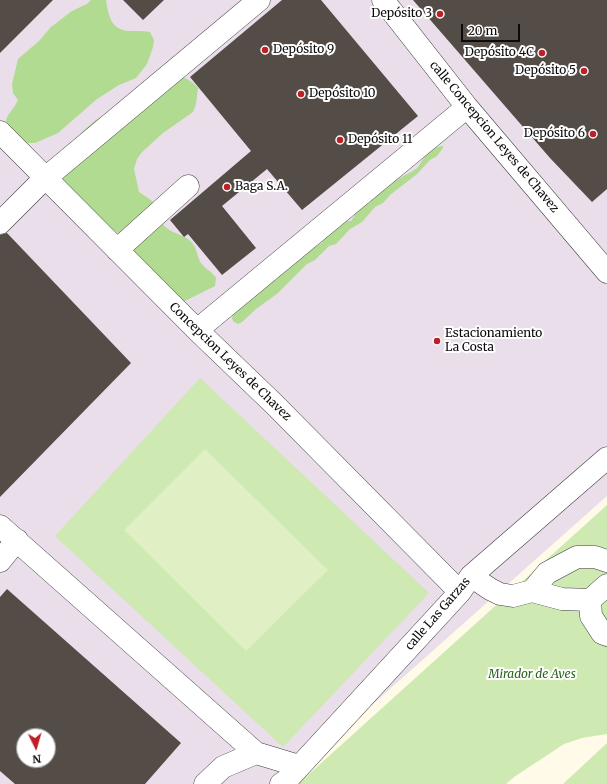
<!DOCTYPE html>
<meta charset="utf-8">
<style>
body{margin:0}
#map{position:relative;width:607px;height:784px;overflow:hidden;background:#fffbe8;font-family:Merriweather,serif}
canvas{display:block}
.north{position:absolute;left:16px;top:728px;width:40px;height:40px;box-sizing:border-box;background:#fff;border:1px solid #9d9d9d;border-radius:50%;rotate:175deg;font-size:11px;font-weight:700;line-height:16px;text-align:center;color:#0b0b0b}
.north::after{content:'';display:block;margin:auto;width:14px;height:18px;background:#bd2026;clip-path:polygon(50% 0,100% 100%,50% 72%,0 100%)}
.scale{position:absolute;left:461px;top:24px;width:59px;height:18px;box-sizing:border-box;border:2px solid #0b0b0b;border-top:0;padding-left:5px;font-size:12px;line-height:14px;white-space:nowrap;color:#0b0b0b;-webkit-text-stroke:3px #fff;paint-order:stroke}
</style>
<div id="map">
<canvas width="607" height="784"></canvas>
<div class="north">N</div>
<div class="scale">20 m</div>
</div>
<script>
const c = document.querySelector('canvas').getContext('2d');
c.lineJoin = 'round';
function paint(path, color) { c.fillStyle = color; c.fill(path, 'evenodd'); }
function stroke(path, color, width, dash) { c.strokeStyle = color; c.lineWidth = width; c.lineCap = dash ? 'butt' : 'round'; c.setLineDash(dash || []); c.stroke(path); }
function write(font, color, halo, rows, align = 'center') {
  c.font = font + ' Merriweather,serif'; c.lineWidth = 4; c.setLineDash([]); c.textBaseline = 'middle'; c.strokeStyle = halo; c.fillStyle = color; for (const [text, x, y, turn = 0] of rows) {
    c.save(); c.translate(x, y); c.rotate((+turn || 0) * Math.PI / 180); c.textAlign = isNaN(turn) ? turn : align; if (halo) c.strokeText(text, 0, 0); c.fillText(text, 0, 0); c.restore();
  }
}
const industrial = new Path2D(`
 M0,0H607V496L283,784H0ZM24,736H48V760H24Z`);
const green = new Path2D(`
 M200,378L429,593L283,747L55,536Z
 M607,505V734L582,738L564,744L514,777L506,784H298Z
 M607,743V784H563Z`);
const forest = new Path2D(`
 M91,0H106C109,19 112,32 134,31C141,31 144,31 150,32L154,40L153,47L147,64L136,78L119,85L97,99L58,133L35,143H27L19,141L5,129C6,112 12,113 18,100L13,93L12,84L18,59L39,41L51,27L72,11L87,4Z
 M177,76C187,78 192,81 198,88L196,104L193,112L163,133L142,152L137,159L134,169L139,192C145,196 154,201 158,208C160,213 159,219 162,223C167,232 181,234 188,239C197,245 196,255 201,263C206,270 212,271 216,278L215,286L183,302L153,286L122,235L100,222L60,178L72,144L84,130L97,119L119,110Z
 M443,146V148L437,156L430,160L417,174L390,195L383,203L375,207L362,222L350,229L336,244L329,246L315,260L307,264L278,293L256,309L242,322L238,324L234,322L232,319L233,313L300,254L322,243C328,228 333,221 351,221L362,204L371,202C375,194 394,181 402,177C407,174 414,171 418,167C425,157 429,147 443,146Z`);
const pitch = new Path2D(`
 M205,449L328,570L246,651L124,530Z`);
const building = new Path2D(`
 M0,0H53L0,53Z
 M123,0H164L143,20Z
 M282,0H321L418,116L302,210L267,169L222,206L256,248L222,275L188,234L184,237L170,220L251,151L190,77Z
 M413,0H607V189L592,202L550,158Z
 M7,233L131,363L0,497V235Z
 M7,589L181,743L145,784H15L0,771V597ZM24,736H48V760H24Z`);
const minor = new Path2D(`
 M383,0L467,107L607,272
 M0,132L197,330L274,404L460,592
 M0,223L42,181L259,0
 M117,250L188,186
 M197,330L467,107
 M0,526L256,753L299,766
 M0,561L17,540
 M471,576L490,589L500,594L513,596L532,591L562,599L590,600L607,585
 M532,591L547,573L577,557H595L607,561
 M590,600L591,616L602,633L607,635
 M205,784L223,767L256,753
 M281,784L287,780L460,592L471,576L607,458`);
const markers = [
 [440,14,4,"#bd2026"],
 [265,50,4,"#bd2026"],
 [542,53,4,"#bd2026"],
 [584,71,4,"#bd2026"],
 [301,94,4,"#bd2026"],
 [593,134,4,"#bd2026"],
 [340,140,4,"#bd2026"],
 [227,187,4,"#bd2026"],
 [437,341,4,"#bd2026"]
];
const poiNames = [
 ["Depósito 3",432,14,"right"],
 ["Depósito 9",273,50],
 ["Depósito 4C",534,53,"right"],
 ["Depósito 5",576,71,"right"],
 ["Depósito 10",309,94],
 ["Depósito 6",585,134,"right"],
 ["Depósito 11",348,140],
 ["Baga S.A.",235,187],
 ["Estacionamiento",445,334],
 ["La Costa",445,348]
];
const streetNames = [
 ["calle Concepcion Leyes de Chavez",494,137,50],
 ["Concepcion Leyes de Chavez",230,362,44],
 ["calle Las Garzas",438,614,-49]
];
const parkNames = [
 ["Mirador de Aves",532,675]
];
paint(industrial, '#e9deea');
paint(green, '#cee9b2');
paint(forest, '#b1db91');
paint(pitch, '#e1f0c4');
paint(building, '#534c47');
stroke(minor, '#3e3e3e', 23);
stroke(minor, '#fff', 22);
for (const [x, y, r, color] of markers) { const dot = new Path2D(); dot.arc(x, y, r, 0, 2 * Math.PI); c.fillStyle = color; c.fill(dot); stroke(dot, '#fff', 1.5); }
write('12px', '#0b0b0b', '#fff', poiNames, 'left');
write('12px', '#0b0b0b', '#fff', streetNames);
write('italic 12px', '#29631a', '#fff', parkNames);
</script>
